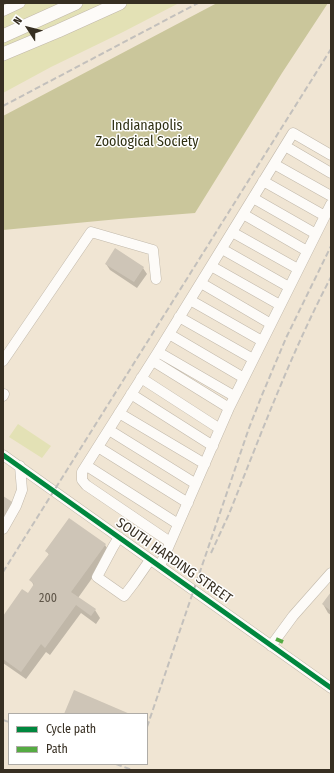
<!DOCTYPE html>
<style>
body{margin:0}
#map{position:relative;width:334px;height:773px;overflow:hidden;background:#f0e5d3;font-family:"Fira Sans Condensed",sans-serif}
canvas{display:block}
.frame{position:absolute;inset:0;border:4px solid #372f22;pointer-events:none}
.legend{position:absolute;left:8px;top:713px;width:140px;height:52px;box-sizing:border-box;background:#fff;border:1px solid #afaca7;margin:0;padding:5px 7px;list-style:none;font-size:12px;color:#372f22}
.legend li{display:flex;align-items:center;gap:8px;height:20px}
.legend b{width:20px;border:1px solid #afaca7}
.north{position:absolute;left:8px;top:8px;width:40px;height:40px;-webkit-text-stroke:3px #fff;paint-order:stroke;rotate:306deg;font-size:11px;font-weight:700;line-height:16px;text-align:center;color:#372f22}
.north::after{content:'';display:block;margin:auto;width:14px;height:18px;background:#372f22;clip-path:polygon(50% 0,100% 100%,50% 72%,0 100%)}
</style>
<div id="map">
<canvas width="334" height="773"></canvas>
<div class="frame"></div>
<ul class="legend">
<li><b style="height:5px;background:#00873e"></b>Cycle path</li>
<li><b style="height:5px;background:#55ab43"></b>Path</li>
</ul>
<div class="north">N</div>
</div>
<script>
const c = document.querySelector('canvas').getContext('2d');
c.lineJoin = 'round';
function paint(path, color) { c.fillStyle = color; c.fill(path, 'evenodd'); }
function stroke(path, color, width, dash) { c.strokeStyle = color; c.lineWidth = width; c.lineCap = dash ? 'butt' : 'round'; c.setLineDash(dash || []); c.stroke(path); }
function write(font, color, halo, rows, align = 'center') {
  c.font = font + ' "Fira Sans Condensed",sans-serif'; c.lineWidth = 3; c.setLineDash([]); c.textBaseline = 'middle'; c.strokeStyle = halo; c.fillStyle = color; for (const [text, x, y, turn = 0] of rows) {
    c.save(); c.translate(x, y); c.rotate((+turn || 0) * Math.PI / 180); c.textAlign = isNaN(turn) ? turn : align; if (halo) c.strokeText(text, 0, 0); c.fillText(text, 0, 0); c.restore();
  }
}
const green = new Path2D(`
 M3,3H179L123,32L51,67L3,93Z
 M18,424L51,446L42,458L9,437Z`);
const forest = new Path2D(`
 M217,3H328L282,73L195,213L119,219L3,230V116Z`);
const shadow = new Path2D(`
 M106,264L143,268L147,274L137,288L110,270Z
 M105,545L110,553L78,598L95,610L100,618L96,624L81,613L50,655L46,652L26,679L3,663V618L28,594L34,586L31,580L49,555L47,551Z
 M331,594V615L328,613L323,604Z`);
const building = new Path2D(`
 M115,248L144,267L134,282L105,264Z
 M3,496L14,503L3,518Z
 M69,518L106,544L71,592L96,609L91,616L76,605L45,648L41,644L21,672L3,659V616L22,589L28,593L34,584L29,580L49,554L45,551Z
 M331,592V611L322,604Z
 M74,690L130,714H64Z`);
const minor = new Path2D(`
 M3,11L20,3
 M285,146L331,173
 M274,164L331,196
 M263,181L325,216
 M253,198L316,234
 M243,214L307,251
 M232,232L298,269
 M222,249L289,287
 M211,266L280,305
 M201,283L271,324
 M190,300L262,341
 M179,317L253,359
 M169,334L244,378
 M158,352L234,396
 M3,361L91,232L153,250L156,279
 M153,361L229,408
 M141,378L220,429
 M131,394L213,446
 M3,396L4,394
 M119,413L205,464
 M109,430L196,484
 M98,447L188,503
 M3,455L331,688
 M87,466L178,524
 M3,529L16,506L22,490L20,466
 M119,537L113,547L97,577L124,596L134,583L150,560
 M170,542L86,485L82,480V472L158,352L293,133L331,155
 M160,566L229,408L331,204
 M271,646L293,616L331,573`);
const major = new Path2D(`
 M3,36L76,3
 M3,54L58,31L120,3`);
const rail = new Path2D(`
 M3,106L198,3
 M211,553C217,540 223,527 229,514C261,434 291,353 331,277
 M3,572L331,49
 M3,720L9,722
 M147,727L249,428L262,395L286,338L331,246
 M116,764L132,770`);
const quiet = new Path2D(`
 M276,639L283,642`);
const cycleway = new Path2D(`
 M3,455L331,688`);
const numberNames = [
 ["200",48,599]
];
const parkNames = [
 ["Indianapolis",147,126],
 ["Zoological Society",147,142]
];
const streetNames = [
 ["SOUTH HARDING STREET",174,561,35]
];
paint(green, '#e3e1b5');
paint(forest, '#cac69b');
paint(shadow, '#0003');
paint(building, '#cec5b7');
stroke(minor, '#c1b8aa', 11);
stroke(major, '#c1b8aa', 14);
stroke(minor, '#fdfbf8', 10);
stroke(major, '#fdfbf8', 13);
stroke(rail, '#c3c0bc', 2, [6, 3]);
stroke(quiet, '#55ab43', 4, [8, 4]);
stroke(cycleway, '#00873e', 5);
write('12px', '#5d5447', null, numberNames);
write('14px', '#2f3013', '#fff', parkNames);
write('14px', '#372f22', '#fff', streetNames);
</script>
